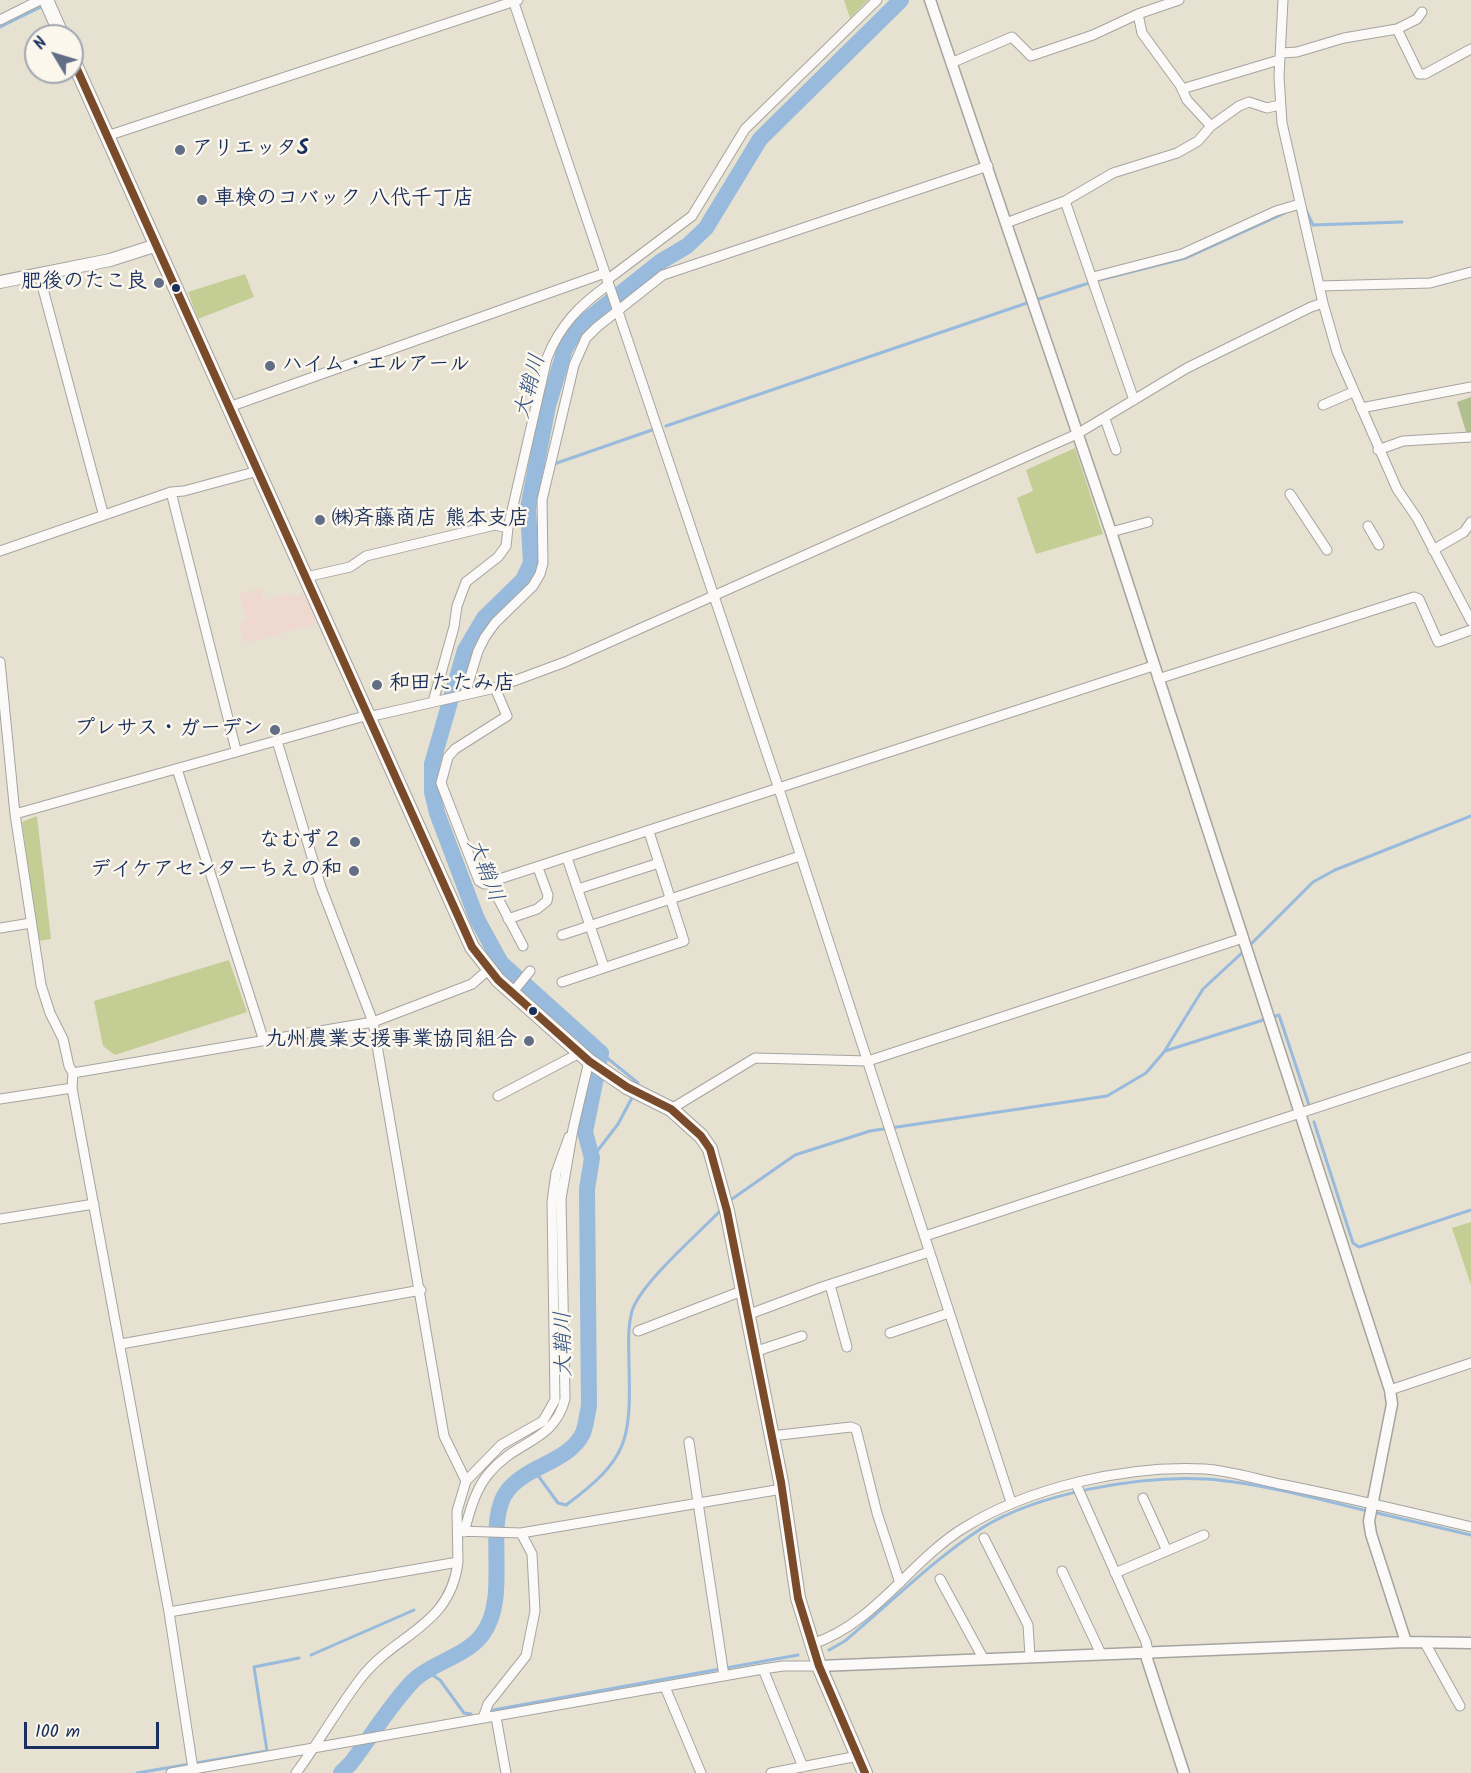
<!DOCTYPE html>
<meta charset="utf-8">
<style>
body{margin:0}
#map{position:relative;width:1471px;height:1773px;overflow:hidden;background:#e6e1d0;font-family:Kalam,sans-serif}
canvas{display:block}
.north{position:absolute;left:24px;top:24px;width:60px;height:60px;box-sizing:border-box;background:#fbf7ec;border:2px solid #a1a7b3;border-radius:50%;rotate:308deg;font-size:16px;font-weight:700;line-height:24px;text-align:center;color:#1b2f5e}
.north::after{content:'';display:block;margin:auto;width:21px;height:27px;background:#626d86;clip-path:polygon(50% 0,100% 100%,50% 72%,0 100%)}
.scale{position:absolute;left:24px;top:1722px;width:135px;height:27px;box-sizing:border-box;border:3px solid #1b2f5e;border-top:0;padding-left:8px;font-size:18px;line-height:21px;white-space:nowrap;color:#1b2f5e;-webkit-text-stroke:4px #fbf7ec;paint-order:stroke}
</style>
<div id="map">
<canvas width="1471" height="1773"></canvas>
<div class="north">N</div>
<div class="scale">100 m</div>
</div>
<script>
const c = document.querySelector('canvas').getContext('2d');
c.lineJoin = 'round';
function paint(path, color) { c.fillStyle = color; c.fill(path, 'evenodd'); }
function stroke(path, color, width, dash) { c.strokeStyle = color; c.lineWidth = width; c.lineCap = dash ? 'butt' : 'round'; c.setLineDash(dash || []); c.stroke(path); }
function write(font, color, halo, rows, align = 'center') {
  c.font = font + ' Kalam,"Klee One",sans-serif'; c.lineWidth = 5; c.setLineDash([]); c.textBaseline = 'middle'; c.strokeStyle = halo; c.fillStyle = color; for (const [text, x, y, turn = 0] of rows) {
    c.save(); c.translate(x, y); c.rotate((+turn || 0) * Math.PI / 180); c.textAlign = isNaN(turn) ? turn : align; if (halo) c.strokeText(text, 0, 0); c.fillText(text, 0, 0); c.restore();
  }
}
const built = new Path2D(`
 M260,589L264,600L292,594L293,597L306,594L319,623L245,643L239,623L247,621L239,594Z`);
const green = new Path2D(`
 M844,0H868L850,18Z
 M245,274L254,297L198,319L188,292Z
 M1075,448L1103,534L1036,554L1017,498L1033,491L1026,470Z
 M37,816L51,939L39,941L22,822Z
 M229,960L247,1012L115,1055L103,1046L94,1001Z
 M1471,1222V1285L1452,1228Z`);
const forest = new Path2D(`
 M1471,397V434L1467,435L1457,402Z`);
const stream = new Path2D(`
 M0,27L45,5
 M1304,206L1313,225L1402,222
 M1099,280L1186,258L1285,213
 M1036,300L1089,283
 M666,426L1030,302
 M554,464L652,430
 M537,469L548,465
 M1249,946L1313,882L1335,870L1471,816
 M1165,1051L1279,1015L1309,1105
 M601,1053L638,1083L636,1088
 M1314,1122L1353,1243L1359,1247L1471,1210
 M592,1158L618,1124L634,1094
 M732,1199L795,1155L870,1131L1107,1096L1146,1073L1164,1052L1203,989L1244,951
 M534,1470L558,1503L566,1505C628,1459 631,1441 629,1366C629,1347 627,1329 632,1311C641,1283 697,1235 719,1212
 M1373,1512L1471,1535
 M829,1650L845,1641C890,1603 933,1560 982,1528C1038,1493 1141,1475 1206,1479C1254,1482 1319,1499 1367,1511
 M311,1655L414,1610
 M428,1672L440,1680L464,1713L471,1714
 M493,1710L798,1655
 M137,1773L267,1751L254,1667L299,1658`);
const river = new Path2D(`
 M341,1773L351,1763C370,1738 392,1702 414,1680C433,1662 465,1657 482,1635C512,1596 482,1522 508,1490C528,1465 569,1462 583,1433C586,1425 587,1415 589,1406L587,1189L592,1158L585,1132L601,1053L501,963L477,919L437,813L432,792V764L465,650L484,618L523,580L531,563L528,508L548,406L565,349L578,327L660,262L687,246L706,228L760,139L901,0`);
const minor = new Path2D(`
 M513,0L779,789L1011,1502
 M1283,0L1279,77L1282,123L1323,303L1337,352L1397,489L1417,518L1471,621
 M1138,14L1179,0
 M0,20L40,0
 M1397,29L1419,74H1425L1471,49
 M1281,53L1297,52L1344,38L1397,29L1417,19L1422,12
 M951,63L1012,37L1031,56L1093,35L1138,14L1142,33L1180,85L1187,100L1211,126
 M1182,89L1279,60
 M107,136L518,0
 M1065,201L1134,400
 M1006,223L1065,201L1113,173L1177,153L1198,141L1211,126L1239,106L1249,102L1267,108L1280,105
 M39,274L103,513
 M1093,277L1182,254L1276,211L1300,204
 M607,280L692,216L745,129L877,0
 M1320,286L1430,283L1471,272
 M1323,405L1353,392
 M229,407L605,273
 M1361,408L1471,387
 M1105,419L1116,450
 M1378,450L1403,441L1471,437
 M171,492L236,750
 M1290,494L1327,550
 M1368,526L1379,545
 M1111,532L1148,522
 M1433,550L1464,532L1471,522
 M0,551L171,492L184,491L258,471
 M306,577L350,567L366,556L495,525L508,528
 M0,662L15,814L41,985L50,1013L63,1039L69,1066L73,1073L72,1088L169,1612L193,1769
 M1158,679L1414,597L1419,599L1438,642L1471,630
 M495,688L507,716L455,749L448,757L441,783L479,881L484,884L1153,666
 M465,694L478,651L485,637L495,623L533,586L540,574L543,563L542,500L574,365L586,338L597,327L663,275L988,166
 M433,702L454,627L457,606L466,582L498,557L506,546L508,528L547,358C560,325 580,305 608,285
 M177,769L263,1038
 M15,814L361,717L377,715L495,688L565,662L1077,434L1187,368L1311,307L1323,303
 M567,858L604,967
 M490,883L523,946
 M578,889L659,863
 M508,919L537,909L547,901L548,895L538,868
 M0,928L31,923
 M562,935L800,856
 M562,982L684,941L649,832
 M512,993L530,971
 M73,1073L373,1022L472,984L488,970
 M498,1096L574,1056L577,1050
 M0,1099L72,1088
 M671,1109L755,1058L868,1061L1243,938
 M0,1219L94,1204
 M925,1236L1471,1057
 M830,1285L847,1347
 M747,1315L822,1287L929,1252
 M638,1331L742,1291
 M890,1333L949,1313
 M121,1344L421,1290
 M754,1352L802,1336
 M1390,1390L1471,1363
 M771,1436L851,1427L856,1429L877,1513L900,1583
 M689,1442L724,1676
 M466,1481L501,1445L543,1421L555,1400L552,1202L556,1173L569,1137
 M1076,1484L1146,1642L1148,1651
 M1143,1498L1167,1551
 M458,1531L521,1533L782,1489
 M464,1532C470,1511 475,1489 490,1472C517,1440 554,1442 565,1399L561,1199L573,1129L589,1061
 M984,1538L1028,1625L1030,1656
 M1062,1571L1101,1654
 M1115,1573L1204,1535
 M940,1579L983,1658
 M169,1612L458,1562L457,1511L466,1481L444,1436L373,1022L321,887L277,741
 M1425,1643L1460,1706
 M812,1644C873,1625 910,1562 962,1529C1029,1487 1127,1465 1205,1469C1232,1471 1259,1480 1285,1485C1348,1498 1409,1512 1471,1527
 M763,1669L803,1767
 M665,1687L701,1773
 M496,1717L506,1773
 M483,1718L488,1704L526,1656L535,1611L532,1554L521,1533
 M171,1773L763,1669L783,1666H819
 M296,1773C319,1742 338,1708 361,1678C396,1633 450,1627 458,1562
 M771,1773L858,1756`);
const tertiary = new Path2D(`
 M930,0L1111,532L1390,1390L1392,1404L1369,1521L1371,1534L1406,1642
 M1148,1651L1147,1659L1184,1773
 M819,1666L1406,1642L1471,1643`);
const secondary = new Path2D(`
 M0,282L110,260L154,246`);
const primary = new Path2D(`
 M46,0L62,36
 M72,58L472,947L498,980L589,1061L627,1087L671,1109L701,1136L710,1149L727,1211L781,1482L798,1598L819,1666L865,1773`);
const bus1 = new Path2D(`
 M72,58L472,947L498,980L589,1061L627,1087L671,1109L701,1136L710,1149L727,1211L781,1482L798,1598L819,1666L865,1773`);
const markers = [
 [180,150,6,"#626d86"],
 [202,200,6,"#626d86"],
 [159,283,6,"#626d86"],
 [176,288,5,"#1b2f5e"],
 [270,366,6,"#626d86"],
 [320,520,6,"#626d86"],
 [377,685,6,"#626d86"],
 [275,730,6,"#626d86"],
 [355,842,6,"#626d86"],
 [354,871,6,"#626d86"],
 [533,1011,5,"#1b2f5e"],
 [529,1041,6,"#626d86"]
];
const poiNames = [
 ["アリエッタS",192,150],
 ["車検のコバック 八代千丁店",214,200],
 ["肥後のたこ良",147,283,"right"],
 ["ハイム・エルアール",282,366],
 ["㈱斉藤商店 熊本支店",332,520],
 ["和田たたみ店",389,685],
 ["プレサス・ガーデン",263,730,"right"],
 ["なむず２",343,842,"right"],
 ["デイケアセンターちえの和",342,871,"right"],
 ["九州農業支援事業協同組合",517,1041,"right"]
];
const waterNames = [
 ["大鞘川",532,387,-75],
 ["大鞘川",483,871,69],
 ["大鞘川",566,1344,-91]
];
paint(built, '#efd8cf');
paint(green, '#c4ce94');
paint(forest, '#b1c08e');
stroke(stream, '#97badd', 3);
stroke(river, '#97badd', 16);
stroke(minor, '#a5a4a0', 11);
stroke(tertiary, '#a5a4a0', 13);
stroke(secondary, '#a5a4a0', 14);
stroke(primary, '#a5a4a0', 16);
stroke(minor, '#fbfaf8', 9);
stroke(tertiary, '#fbfaf8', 10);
stroke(secondary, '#fbfaf8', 12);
stroke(primary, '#fbfaf8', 14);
stroke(bus1, '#7a4b2a', 8);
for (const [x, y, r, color] of markers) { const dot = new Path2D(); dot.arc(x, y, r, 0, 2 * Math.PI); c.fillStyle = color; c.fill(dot); stroke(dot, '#fbf7ec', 2); }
write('bold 21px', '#1b2f5e', '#fbf7ec', poiNames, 'left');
write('italic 22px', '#365486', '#fbf7ec', waterNames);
</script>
